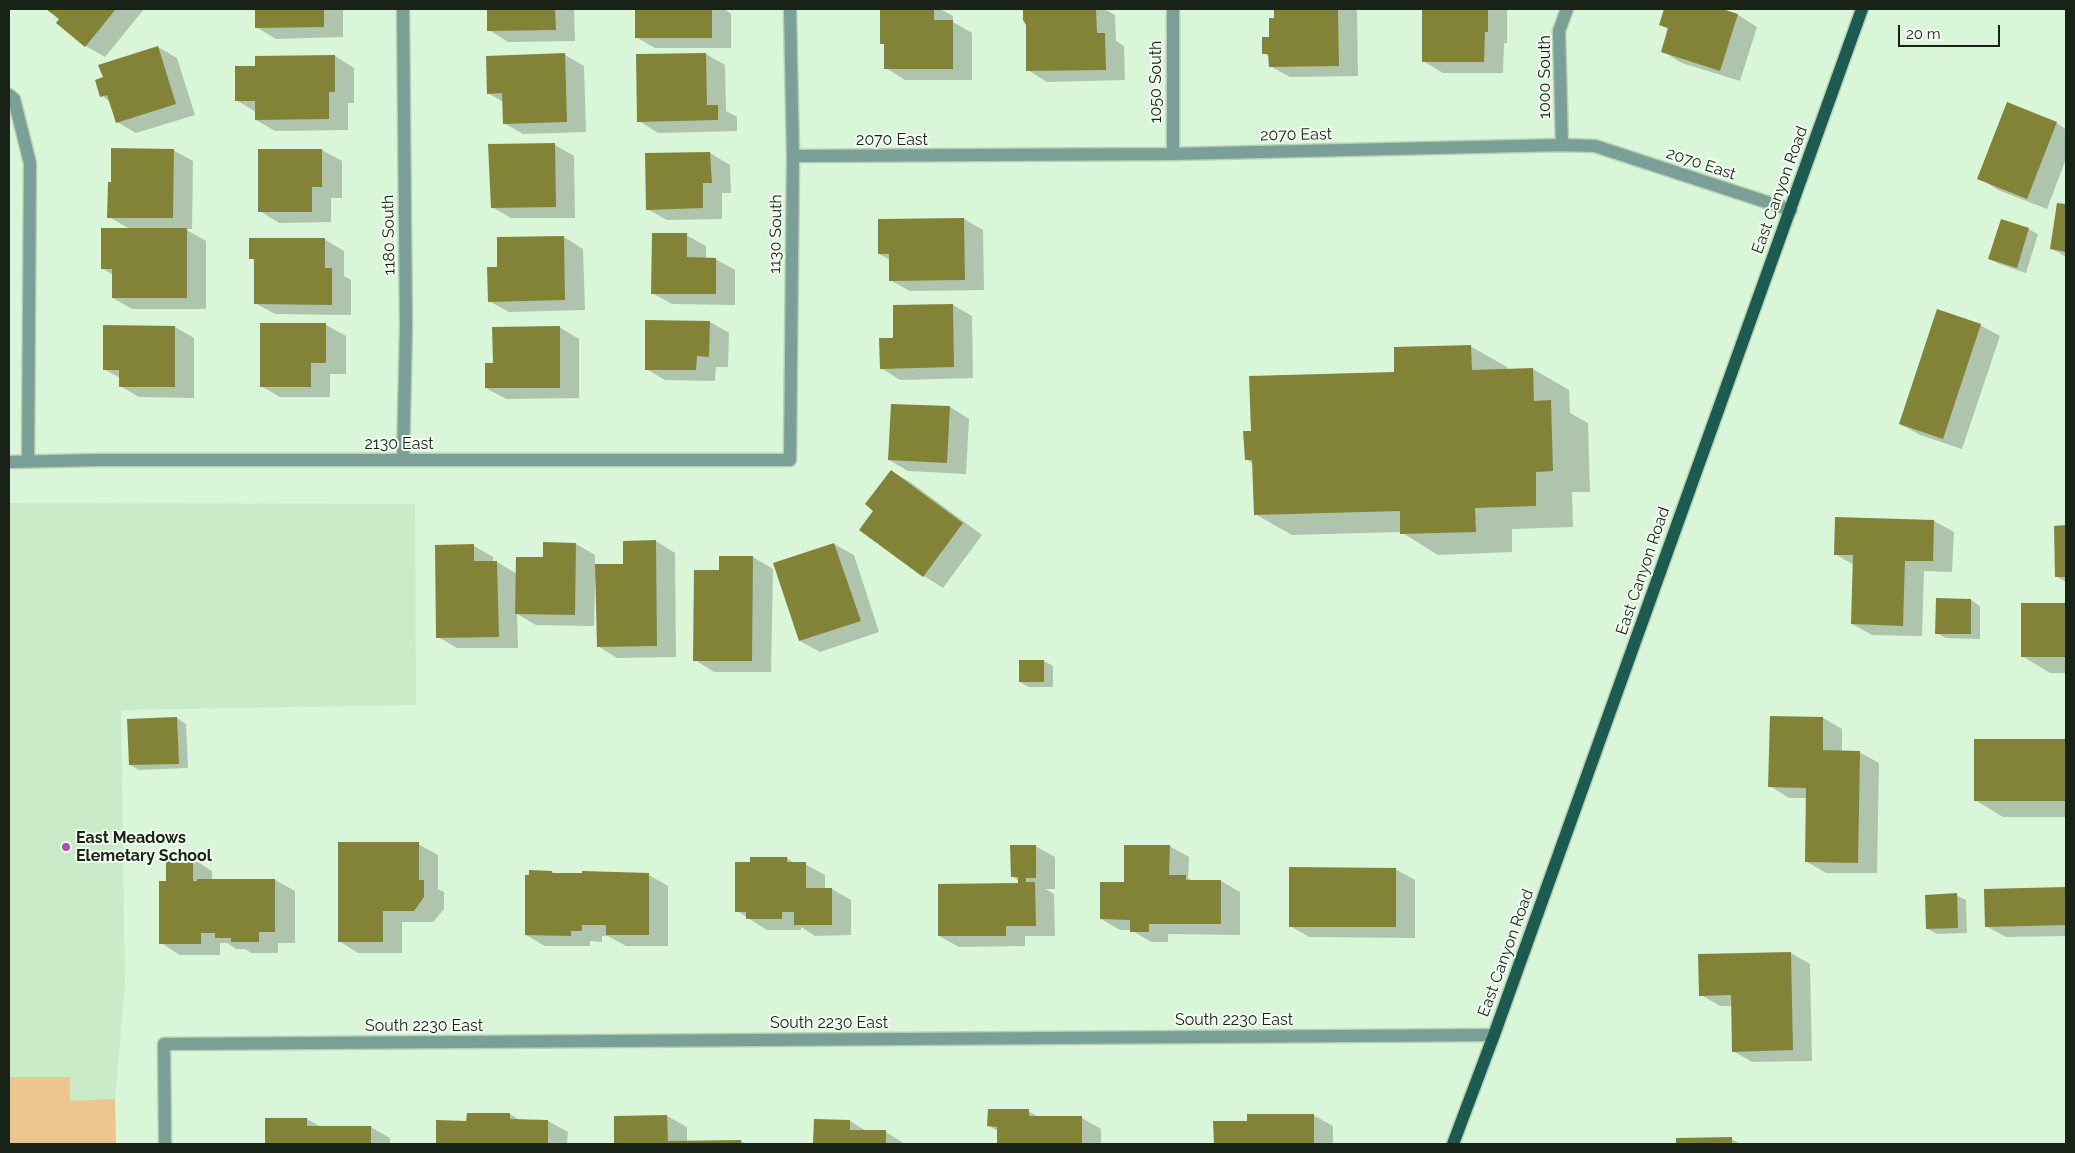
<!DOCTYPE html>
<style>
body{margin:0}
#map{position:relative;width:2075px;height:1153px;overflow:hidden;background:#daf6d8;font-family:Raleway,sans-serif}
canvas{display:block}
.frame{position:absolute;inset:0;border:10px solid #182217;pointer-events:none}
.scale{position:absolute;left:1898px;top:25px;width:102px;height:22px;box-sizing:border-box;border:2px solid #182217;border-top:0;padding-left:6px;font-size:15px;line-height:18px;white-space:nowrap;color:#182217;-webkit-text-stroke:4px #f3fef2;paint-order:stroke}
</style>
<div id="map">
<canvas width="2075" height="1153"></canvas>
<div class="frame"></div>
<div class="scale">20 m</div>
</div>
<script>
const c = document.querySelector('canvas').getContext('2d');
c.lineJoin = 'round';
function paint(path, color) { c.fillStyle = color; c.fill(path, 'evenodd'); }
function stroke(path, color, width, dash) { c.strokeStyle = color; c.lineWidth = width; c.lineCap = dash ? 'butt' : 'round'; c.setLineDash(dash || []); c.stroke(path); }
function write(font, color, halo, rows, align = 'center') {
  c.font = font + ' Raleway,sans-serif'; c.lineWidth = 4; c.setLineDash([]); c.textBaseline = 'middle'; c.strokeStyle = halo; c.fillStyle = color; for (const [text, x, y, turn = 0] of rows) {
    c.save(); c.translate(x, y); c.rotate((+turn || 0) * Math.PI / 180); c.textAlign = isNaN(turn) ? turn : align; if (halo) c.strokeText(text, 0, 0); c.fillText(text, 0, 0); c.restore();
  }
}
const built = new Path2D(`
 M9,503L415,504L416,705L121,710L125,985L115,1099L116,1144H9Z`);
const green = new Path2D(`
 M9,1077H70V1101L115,1099L116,1144H9Z`);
const shadow = new Path2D(`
 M48,9H144L105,57L86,46Z
 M256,9H343V37L276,39L256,27Z
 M489,9H574L575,41L508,42L489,30Z
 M636,9H724L731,14V48H655L636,37Z
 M881,9H940L953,16V22L972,33V80H905L886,68V46L881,43Z
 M1024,9H1104L1115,15L1116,41L1124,46L1125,80L1047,82L1028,70L1027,24Z
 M1275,9H1353L1357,11L1358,76L1290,77L1270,66V57L1263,53L1271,38L1275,19Z
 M1423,9L1507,10V43H1504L1503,73H1443L1423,61Z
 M1665,9H1717L1738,15L1757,27L1740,81L1682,63L1662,51L1669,30L1660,24Z
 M158,47L177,58L195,115L136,133L117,122L111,102L102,96Z
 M706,54L725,65L726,111L737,117V131L658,133L639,121Z
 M565,55L584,66L586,132L523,134L504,123L503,102L488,93Z
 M335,56L354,68V103H348V130L275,131L256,120V112L236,100L256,67Z
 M2056,123L2066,129V159L2047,209L1998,190L1979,178Z
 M555,145L574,156L575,218H511L492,207Z
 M173,150L193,161L192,229H185L206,241V309H132L113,298V275L102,268L130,229L109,217Z
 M260,150H322L342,161V198H331V222L279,223L260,211Z
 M710,153L730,165L731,193H722V219L667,220L647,209L646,155Z
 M2058,204L2066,205V257L2051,248Z
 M964,219L983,230L984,290L910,291L890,280V260L879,254Z
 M2028,229L2038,234L2026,273L1999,264L1990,258Z
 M686,235L706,246V259H715L735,270V305L672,304L652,293Z
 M564,237L583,249L585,310L509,312L489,301L499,269Z
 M324,239L344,251V276L351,280V315L275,314L255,303V261L251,258Z
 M953,305L972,316L973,378L900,380L881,368L895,339Z
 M710,322L729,333L728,367H716L715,381L665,380L646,369Z
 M261,325H326L346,336V374H330V397H280L261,386Z
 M1980,325L2000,336L1962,449L1920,435L1900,424Z
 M175,327L194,338V398L139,397L120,386V378L104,369Z
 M559,327L579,339V398L506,399L486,388L494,364Z
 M1470,346L1507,367V370L1533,369L1569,390L1570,413L1588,423L1590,492H1572L1573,527L1512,529V552L1438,555L1401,532L1292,535L1255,514L1253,464L1246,459L1252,432L1395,373Z
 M950,407L969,419L966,474L908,471L889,460Z
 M891,471L910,482L982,535L943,588L924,576L861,530L875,510Z
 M1836,518L1934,521L1954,532L1952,572L1924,571L1922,636L1872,635L1852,624L1854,565L1835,554Z
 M2055,527H2066V582L2056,576Z
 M656,541L675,553L676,657L617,658L598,646L597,581H595L594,626L536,625L517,614L518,648H457L438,637L474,546L493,557V562H497L517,574L576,544L595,555V565H624Z
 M834,544L854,555L879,632L820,652L800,641L775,564Z
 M720,557H753L773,569L771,672H714L695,660L720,571Z
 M1971,600L1980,606V639L1946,638L1936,633Z
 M2022,604H2066V673H2050L2022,656Z
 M1044,661L1053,666V687H1029L1020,682Z
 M177,718L186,724L188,768L139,770L130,765Z
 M1771,718H1823L1842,729V752H1859L1879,763L1877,873H1826L1807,862L1808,798H1789L1770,786Z
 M2066,740V817H2003L1975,800V741Z
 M418,844L438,855V889L444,892V909L433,922H402V953H358L339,941Z
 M1035,846L1055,857V889H1045L1054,894L1055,936H1025V946L959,947L939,936L1019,885V881L1012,876Z
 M1169,846L1189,857L1188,878L1193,881H1221L1240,892V935L1168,934V942H1151L1131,930H1120L1101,919Z
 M751,858H787L796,864H805L825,875V889H832L851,900V935L815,936L801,927V930H767L737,911Z
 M193,859L212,871V880H275L295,891V943H278V953H251L245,949H236L227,943H220V955H180L161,943Z
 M1395,869L1415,880V938L1309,937L1290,926Z
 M530,872H552L556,874L649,875L668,886V946H626L608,936H602V942L590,941V946H545L526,935Z
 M2066,889V936L2006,937L1986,926L1985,891Z
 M1956,895L1966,900L1967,933L1937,934L1928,929Z
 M1791,953L1810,964L1812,1061L1752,1062L1733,1051L1732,1006H1720L1701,995Z
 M1028,1111L1039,1117L1082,1118L1101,1129V1144H998V1131L989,1126Z
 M510,1114L521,1121H548L568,1132L567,1144H438V1122H467Z
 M1313,1115L1333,1126V1144H1215V1122H1248Z
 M667,1116L687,1127V1142L741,1141L746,1144H615V1117Z
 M266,1119H307L321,1127H371L390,1138V1144H266Z
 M815,1121H850L868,1132H886L905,1144H815Z
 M1677,1139H1731L1741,1144H1678Z`);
const building = new Path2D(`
 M46,9H116L85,47L56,23L59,19Z
 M255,9H324V27L255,28Z
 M487,9H555L556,30L487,31Z
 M635,9H712V38H635Z
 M880,9H934V20H953V69H884V44H880Z
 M1023,9H1096L1097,33H1105L1106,70L1026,71V25L1023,20Z
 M1274,9H1338L1339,66L1269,67L1268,54H1262V37H1269V18H1274Z
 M1422,9H1488V32H1485L1484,62H1422Z
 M1664,9H1722L1738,14L1720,71L1661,52L1668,28L1659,25Z
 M158,46L176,104L116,123L107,95L100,97L95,80L103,77L98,65Z
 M565,53L567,122L503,124L502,93L487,94L486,56Z
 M706,53L707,105H718V120L637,122L636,54Z
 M335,55V92H329V119L255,120V101H235V66H255V56Z
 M2007,102L2057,122L2027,199L1977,179Z
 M555,143L556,207L491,208L488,144Z
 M111,148L174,149L173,218H107L108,182H111Z
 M258,149H322V187H312V212H258Z
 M710,152L712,183H703V208L646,210L645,153Z
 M2057,203L2066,204V252L2050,249Z
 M964,218L965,280L889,281V254H878V219Z
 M2001,219L2029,228L2017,268L1988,259Z
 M101,228H187V298H112V269H101Z
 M652,233H687V257L716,258V294H651Z
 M564,236L565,300L488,302L487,267H497V237Z
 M249,238H325V268H332V305L254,304V259H249Z
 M953,304L954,367L880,369L879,338H893V305Z
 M1937,309L1981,324L1943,439L1899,424Z
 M645,320L710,321L709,357L697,356L696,370H645Z
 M260,323H326V363H311V387H260Z
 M103,325L175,326V387H119V370H103Z
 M560,326V388H485V363H493L492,327Z
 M1471,345L1472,370L1533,368L1534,401L1551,400L1553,471L1536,472V506L1475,508L1476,532L1400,534V511L1254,515L1252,460H1245L1243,431H1251L1249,376L1394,372V347Z
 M891,404L950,406L947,463L888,460Z
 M891,470L963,523L923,577L859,530L873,511L865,504Z
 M1835,517L1934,520L1933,561H1905L1903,626L1851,624L1853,555H1834Z
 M2066,525V577H2055L2054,526Z
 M656,540L657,646L597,647L595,564H623V541Z
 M543,542L576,543L575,615L515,614L516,557H543Z
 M834,543L861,621L799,641L773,563Z
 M474,544V561H497L499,637L436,638L435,545Z
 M719,556H753L752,661H693L694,570H719Z
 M1936,598L1971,599V634H1935Z
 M2021,603H2066V657H2021Z
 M1019,660H1044V682H1019Z
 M1770,716L1823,717V750L1860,751L1858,863L1805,862L1806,788L1768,787Z
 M177,717L179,764L129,765L127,719Z
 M1974,739H2066V801H1974Z
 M338,842H419V880H424V897L414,911H383V942H338Z
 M1010,845H1036V878H1026V882H1035L1036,926H1006V936H938V884L1018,883V877H1011Z
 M1124,845H1170L1169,875H1186V880H1221V924H1149V932H1130V920L1100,919V882H1124Z
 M750,857H787V862H806V888H832V925H794V912H782V919H746V912H735V862H750Z
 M166,858H193V881H197V879H275V932H259V942H231V938H215V933H201V944H159V881H166Z
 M1289,867L1396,868V927H1289Z
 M529,870L552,871V873H582V871L649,873V935H606V925H582V931H571V936L525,935V875H529Z
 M2066,887V925L1985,927L1984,889Z
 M1957,893L1958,928L1926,929L1925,895Z
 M1791,952L1793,1050L1732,1052L1731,995L1699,996L1698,954Z
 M988,1109H1029V1116H1082V1144H997V1127L987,1126Z
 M467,1113H510V1119L548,1120V1144H436V1120L466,1121Z
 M1247,1114H1314V1144H1214L1213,1121H1247Z
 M667,1115L668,1141L741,1140V1144H614V1116Z
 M265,1118H307V1126H371V1144H265Z
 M814,1119L850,1120V1130H886V1144H813Z
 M1732,1137V1144H1676V1138Z`);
const minor = new Path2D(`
 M403,9L406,327L403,460
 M1173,9V154
 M9,95L14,99L30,163L28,462
 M1562,145L1559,31L1567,9
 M793,156L1173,154L1562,145L1595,146L1791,210
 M9,462L98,460H790L793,156L790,9
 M165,1144L164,1044L1494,1035`);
const major = new Path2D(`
 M1453,1144L1494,1035L1862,9`);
const markers = [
 [66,847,5,"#b54bac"]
];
const streetNames = [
 ["1000 South",1545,77,-90],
 ["1050 South",1156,82,-90],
 ["2070 East",1296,135,-1],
 ["2070 East",892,140],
 ["2070 East",1701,164,18],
 ["East Canyon Road",1780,190,-70],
 ["1130 South",776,234,-89],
 ["1180 South",389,235,-91],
 ["2130 East",399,444],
 ["East Canyon Road",1643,571,-71],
 ["East Canyon Road",1506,953,-70],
 ["South 2230 East",1234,1020],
 ["South 2230 East",829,1023],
 ["South 2230 East",424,1026]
];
const poiNames = [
 ["East Meadows",76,838],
 ["Elemetary School",76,856]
];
paint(built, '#c9ebc8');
paint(green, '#edc58f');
paint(shadow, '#0003');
paint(building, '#838338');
stroke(minor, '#b7d0b5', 15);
stroke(major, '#b7d0b5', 15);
stroke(minor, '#799f96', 12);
stroke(major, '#1c5c50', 12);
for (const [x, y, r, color] of markers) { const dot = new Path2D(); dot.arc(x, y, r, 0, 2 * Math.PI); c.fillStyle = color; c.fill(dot); stroke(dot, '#f3fef2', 2); }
write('16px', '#182217', '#f3fef2', streetNames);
write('bold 16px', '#182217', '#f3fef2', poiNames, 'left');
</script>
